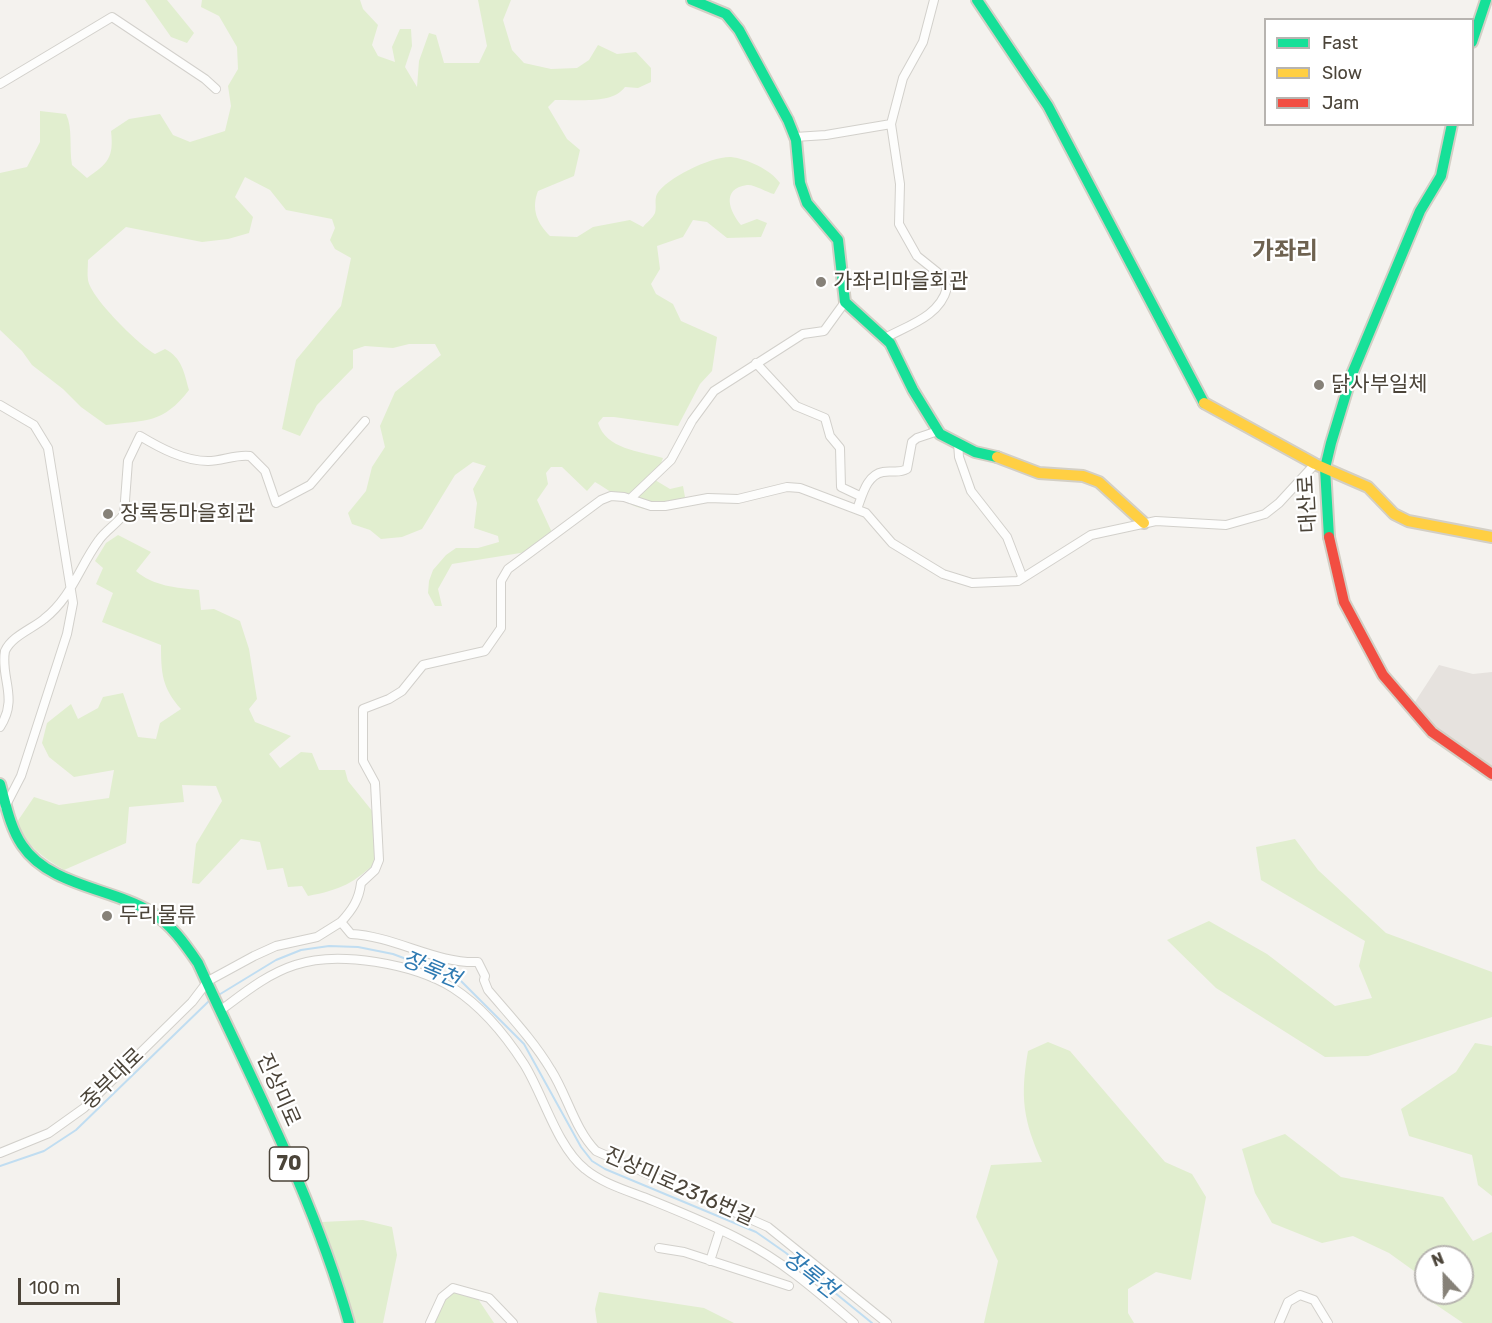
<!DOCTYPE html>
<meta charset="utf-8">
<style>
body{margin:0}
#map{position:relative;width:1492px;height:1323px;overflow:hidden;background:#f4f2ee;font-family:Rubik,sans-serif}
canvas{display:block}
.legend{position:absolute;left:1264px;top:18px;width:210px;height:108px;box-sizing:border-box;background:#fff;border:2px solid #b7b4b0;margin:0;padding:8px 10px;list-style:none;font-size:18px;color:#4b4439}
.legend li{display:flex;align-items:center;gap:12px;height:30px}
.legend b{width:30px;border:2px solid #b7b4b0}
.north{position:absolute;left:1414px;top:1245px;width:60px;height:60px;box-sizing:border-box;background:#fff;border:2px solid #b7b4b0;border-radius:50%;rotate:338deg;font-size:16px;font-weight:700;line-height:24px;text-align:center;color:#4b4439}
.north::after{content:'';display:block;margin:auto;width:21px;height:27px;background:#868178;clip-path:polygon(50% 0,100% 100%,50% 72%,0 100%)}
.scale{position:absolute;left:18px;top:1278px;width:102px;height:27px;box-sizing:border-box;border:3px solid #4b4439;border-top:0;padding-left:8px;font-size:18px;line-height:21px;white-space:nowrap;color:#4b4439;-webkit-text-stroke:4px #fff;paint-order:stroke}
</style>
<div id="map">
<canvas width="1492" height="1323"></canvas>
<ul class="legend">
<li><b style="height:8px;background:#16e098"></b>Fast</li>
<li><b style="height:8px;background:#ffcf43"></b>Slow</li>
<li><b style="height:8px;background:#f24e42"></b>Jam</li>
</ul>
<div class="north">N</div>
<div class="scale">100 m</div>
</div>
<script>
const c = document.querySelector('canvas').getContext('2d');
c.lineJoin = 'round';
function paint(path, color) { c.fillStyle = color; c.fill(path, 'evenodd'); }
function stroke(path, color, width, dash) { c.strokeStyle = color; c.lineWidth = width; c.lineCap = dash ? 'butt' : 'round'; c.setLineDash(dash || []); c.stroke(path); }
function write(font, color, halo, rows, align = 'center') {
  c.font = font + ' Rubik,"Noto Sans KR",sans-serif'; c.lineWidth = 4.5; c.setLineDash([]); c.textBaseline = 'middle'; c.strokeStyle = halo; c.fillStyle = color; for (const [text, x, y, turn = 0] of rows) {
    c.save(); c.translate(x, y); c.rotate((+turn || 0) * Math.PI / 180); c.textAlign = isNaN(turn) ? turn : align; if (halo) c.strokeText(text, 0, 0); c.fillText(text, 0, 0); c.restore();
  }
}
const industrial = new Path2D(`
 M1439,665L1473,674L1492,672V767L1442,735L1413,705Z`);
const green = new Path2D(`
 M145,0H167L194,33L187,43L171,37Z
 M202,0H360L363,9L378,25L372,45L378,56L395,62L392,47L400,29H411L412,46L405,67L417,87L419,61L429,33L436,35L444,63H479L487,46L478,0H511L503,20L512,50L524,63L551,69L577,68L589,60L598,45L617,54L636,52L651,68V82L638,88L625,87C612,105 576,99 555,100L548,107L567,139L580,150L574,176L538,191C531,209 537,223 550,236L577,237L593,227L630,220L643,227C646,223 653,218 655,213C657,207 654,200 657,194C666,178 712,156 731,157C747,159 770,169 780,183L774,194C766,192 754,184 747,185C720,189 730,212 741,225L757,219L767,223L761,237L727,238L707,222L693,220L683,237L657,246L660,269L651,284L656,294L673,304L681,321L717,337L712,371L700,384L678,426L614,417H603L598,423C606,449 639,451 663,458L655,480L670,489L683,486L685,497L679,507C635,516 631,503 595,482L587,491L562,467H551L546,473L548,484L537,500L555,539L539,550L452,564L438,589L442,606H435L428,593L429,581L433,570L446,555L456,548H478L499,542L498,536L474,528L477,503L473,489L486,466L473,462L455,475L422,529L402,537L381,539L370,530L352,524L348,513L366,491L372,467L385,447L380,426L395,392L441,355L435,344H409L393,348L365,346L353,350V368L317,405L300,436L282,429L296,360L341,306L351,258L335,249L330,240L335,228L332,219L286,210L270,190L245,177L235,197L253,217L249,233L228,239L202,242L126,227L88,260C88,266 87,274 88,280C91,298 138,344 155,354L165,349C182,358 184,372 189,390C163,424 146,420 106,425L81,407L63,389L32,365L22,351L0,330V173L27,167L40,142V111L66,114C73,128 69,148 72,165L87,178C108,163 114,158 111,131L129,119L160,114L173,135L190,142L225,131L231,106L228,86L238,69L237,47L219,16L201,7Z
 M118,535L151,552L136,571C153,586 177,588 199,590L201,610L214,609L240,621L249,649L257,699L249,709L255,722L291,736L269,754L280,768L301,752L312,753L319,770H345L348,781L373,812L378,860C355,883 340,890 308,896L302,886L288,887L283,868L267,870L260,842L241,839L199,884L192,883L196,844L222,801L216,786L182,785L184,802L129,807L126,843L64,870C43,857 26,846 17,822L34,797L59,805L109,798L114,770L74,777L49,757L42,743L47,723L71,704L78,719L98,708L103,697L123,693L138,737L156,739L160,723L181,709C162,688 161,673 161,645L102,622L113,593L96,584L103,568L95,561L106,543Z
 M1295,839L1318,870L1386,933L1492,972V1017L1368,1056L1325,1057L1216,988L1167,940L1209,921L1267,954L1335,1006L1372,998L1359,966L1365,941L1261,880L1256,847Z
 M1048,1042L1070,1051L1165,1162L1192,1174L1206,1197L1191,1280L1156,1272L1128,1289V1313L1134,1323H984L998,1261L976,1217L991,1165L1042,1162C1023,1120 1020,1097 1028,1051Z
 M1475,1043L1492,1046V1196L1478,1185L1472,1155L1409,1136L1401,1109L1456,1072Z
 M1285,1134L1341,1177L1443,1197L1473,1241L1492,1232V1323H1463L1429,1300L1427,1293H1462V1257H1426V1291L1421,1276L1389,1253L1353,1236L1322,1243L1272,1223L1255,1193L1242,1149Z
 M363,1220L392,1227L397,1255L383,1323H355L343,1280L322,1222Z
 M458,1291L476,1296L494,1323H434L446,1295Z
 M599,1292L704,1308L734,1323H597L595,1309Z`);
const stream = new Path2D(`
 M217,996L276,960L301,950L329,946L358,947L393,954L459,979L524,1044L581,1147L592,1161L605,1169L756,1232L786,1253L872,1323
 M0,1166L44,1151L76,1130L210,1000`);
const street = new Path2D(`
 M0,84L112,17L205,79L216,89
 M795,137L826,135L891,124
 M885,338C909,325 940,316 947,288L937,272L917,256L899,224L900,184L891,124L903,78L923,42L934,0
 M756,363L796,406L825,418L830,436L840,448L841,487L860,496
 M0,405L34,425L48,448L73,603L67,634L21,776L5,807
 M958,443L959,457L971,491L1007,537L1022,576
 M630,499L671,460L692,421L714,391L803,334L824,331L845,302
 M857,509C862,497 866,475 883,472C892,470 898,474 907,469L912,442L917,438L938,431
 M0,727C19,698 0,678 5,651C12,636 32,629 44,619C72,597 79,567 99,540C106,530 117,524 124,514L128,461L140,436C160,448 184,461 208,461C222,461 236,454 250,456L265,471L276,503L310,485L365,421
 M341,922C352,910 359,900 361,883L375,870L379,860L375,783L363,761V709L389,699L402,691L423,665L485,651L501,628V581L508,569L601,500L611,496L624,497L651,506H665L708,498L738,499L787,487L800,488L866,513L892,543L943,574L972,583L1018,581L1091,535L1156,521L1226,525L1265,514L1279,503L1315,464
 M221,1010C244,993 267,974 295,965C338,950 414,964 453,988C481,1006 506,1036 524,1064C543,1094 557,1147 585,1169C602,1183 625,1190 646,1198C678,1211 711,1224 741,1240C783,1261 819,1293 854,1323
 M0,1153L49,1133L84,1108L192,1002L208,981L254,956L276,946L317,937L341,922L351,934C394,936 437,964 478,962L485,976L484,980L488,990C510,1016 533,1040 551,1070C567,1095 575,1130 596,1151L768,1227L887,1323
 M659,1248L684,1252L789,1286
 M710,1261L720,1230
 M430,1323L442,1297L453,1288L489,1298L513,1323
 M1279,1323L1288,1302L1300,1295L1314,1300L1328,1323`);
const fast = new Path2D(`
 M692,0L726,14L739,30L788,120L796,140L800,183L807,203L838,240L845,302L890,343L913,390L940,434L975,452L997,457
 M977,0L1048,106L1204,403
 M1472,42L1486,0
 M1329,537L1325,468L1331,443L1352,374L1420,211L1441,176L1452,124
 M0,784C6,805 10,827 22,845C49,886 112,888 151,912C171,924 185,944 198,963C252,1081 314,1198 349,1323`);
const slow = new Path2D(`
 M1204,403L1315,464L1368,487L1394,514L1408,521L1492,537
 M997,457L1039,473L1083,476L1099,482L1144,523`);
const jam = new Path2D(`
 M1329,537L1344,602L1383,675L1432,732L1492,774`);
const markers = [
 [821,282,6,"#868178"],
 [1319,385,6,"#868178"],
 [108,514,6,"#868178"],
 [107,916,6,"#868178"]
];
const shields = [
 [289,1164,39]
];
const shieldNames = [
 ["70",289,1164]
];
const poiNames = [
 ["가좌리마을회관",833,282],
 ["닭사부일체",1331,385],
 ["장록동마을회관",120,514],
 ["두리물류",119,916]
];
const streetNames = [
 ["대산로",1308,504,-93],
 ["중부대로",113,1079,-44],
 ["진상미로",278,1090,66],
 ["진상미로2316번길",679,1187,24]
];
const waterNames = [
 ["장록천",431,970,23],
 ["장록천",810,1275,38]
];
const quarterNames = [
 ["가좌리",1285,252]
];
paint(industrial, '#e6e2de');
paint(green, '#e1eecf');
stroke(stream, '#c0ddf1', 2);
stroke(street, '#d2d0cb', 10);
stroke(fast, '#d3cfc5', 14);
stroke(slow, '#d3cfc5', 14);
stroke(jam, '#d3cfc5', 14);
stroke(street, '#fdfdfc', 8);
stroke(fast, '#16e098', 10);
stroke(slow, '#ffcf43', 10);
stroke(jam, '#f24e42', 10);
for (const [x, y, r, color] of markers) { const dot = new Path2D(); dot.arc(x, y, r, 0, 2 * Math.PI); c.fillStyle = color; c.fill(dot); stroke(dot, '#fff', 2); }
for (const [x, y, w] of shields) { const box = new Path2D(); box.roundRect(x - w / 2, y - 17, w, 34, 4.5); c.fillStyle = '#fff'; c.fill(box); stroke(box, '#4b4439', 1.5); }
write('bold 20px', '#4b4439', null, shieldNames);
write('21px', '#4b4439', '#fff', poiNames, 'left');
write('21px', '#4b4439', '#fff', streetNames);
write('italic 22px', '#2e7ab2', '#fff', waterNames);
write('bold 24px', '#6e6250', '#fff', quarterNames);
</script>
